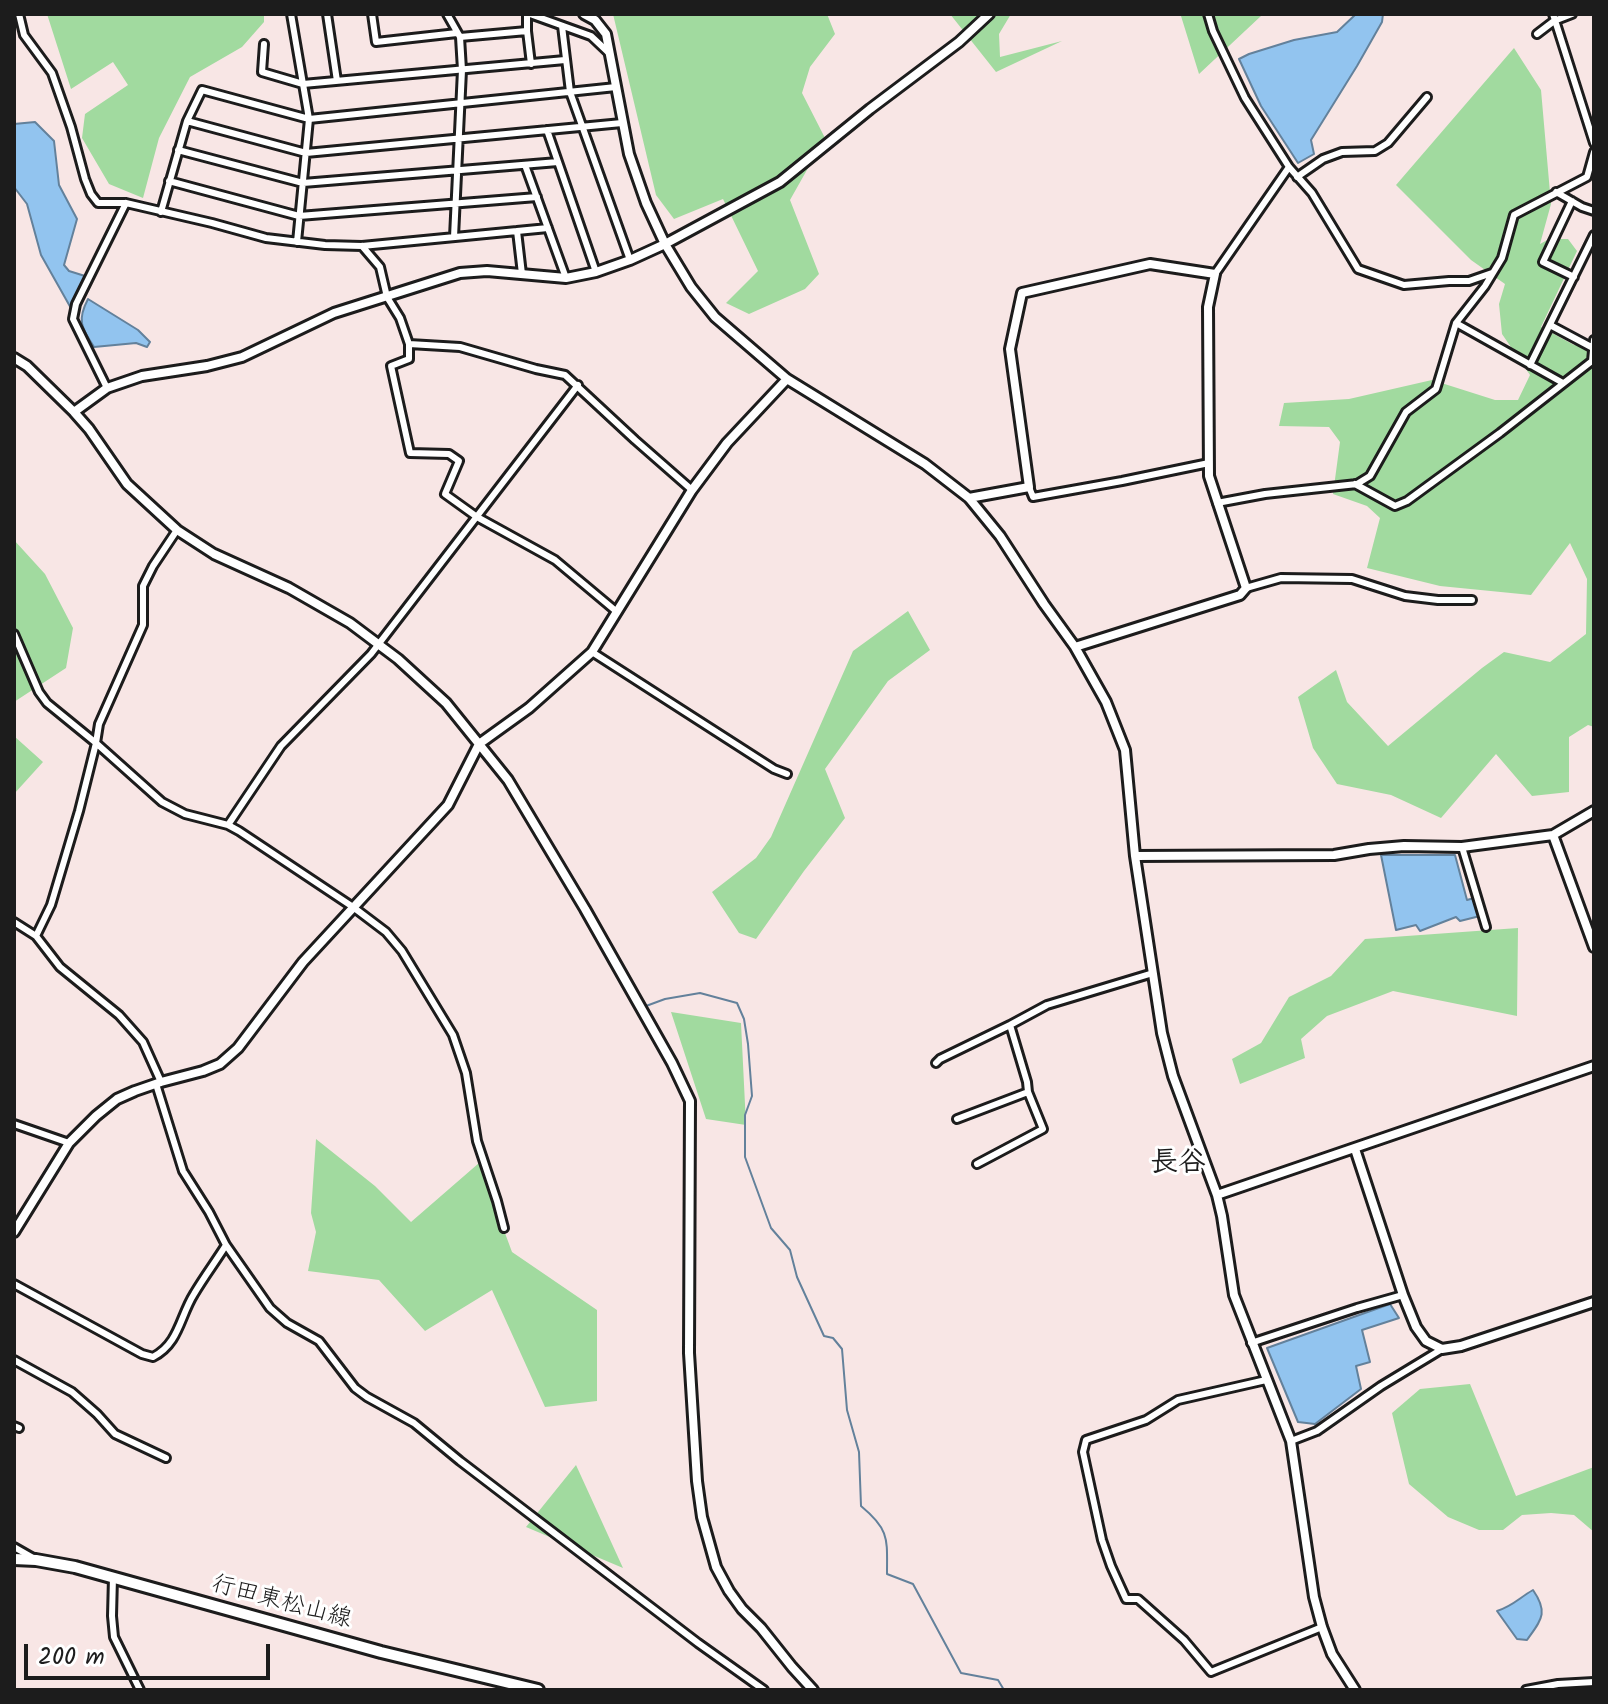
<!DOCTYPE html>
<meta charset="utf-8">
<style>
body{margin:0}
#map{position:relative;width:1608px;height:1704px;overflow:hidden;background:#f8e6e5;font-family:Kalam,sans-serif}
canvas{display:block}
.frame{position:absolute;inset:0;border:16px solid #1c1c1c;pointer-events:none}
.scale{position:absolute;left:24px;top:1644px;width:246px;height:36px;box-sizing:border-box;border:4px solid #1c1c1c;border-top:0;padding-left:10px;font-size:24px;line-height:28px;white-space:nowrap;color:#1c1c1c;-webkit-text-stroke:6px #fff;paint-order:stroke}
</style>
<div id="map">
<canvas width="1608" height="1704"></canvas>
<div class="frame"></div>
<div class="scale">200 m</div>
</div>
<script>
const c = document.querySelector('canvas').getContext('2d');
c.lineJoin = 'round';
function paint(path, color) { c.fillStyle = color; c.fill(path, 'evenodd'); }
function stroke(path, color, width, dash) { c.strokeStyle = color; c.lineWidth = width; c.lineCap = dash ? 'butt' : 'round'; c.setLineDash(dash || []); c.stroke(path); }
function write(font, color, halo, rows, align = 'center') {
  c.font = font + ' Kalam,"Klee One",sans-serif'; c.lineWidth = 6; c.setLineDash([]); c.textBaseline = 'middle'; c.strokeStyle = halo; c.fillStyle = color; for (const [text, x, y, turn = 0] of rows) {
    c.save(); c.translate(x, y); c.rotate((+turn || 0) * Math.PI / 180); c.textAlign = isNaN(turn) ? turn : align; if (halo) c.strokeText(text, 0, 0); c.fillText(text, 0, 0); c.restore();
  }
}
const green = new Path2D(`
 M47,14H264V22L242,47L190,77L159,138L143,198L109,184L82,138L85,114L128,85L113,62L71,89Z
 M613,14H827L835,34L810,67L802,93L825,138L790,200L819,274L805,289L749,314L726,303L758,271L723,199L674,219L656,195Z
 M950,14H1011L999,34L1000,57L1062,41L996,72Z
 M1187,14H1260L1261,16L1199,74L1181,16Z
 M1514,48L1541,90L1551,204L1540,244L1549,239H1568L1577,251L1541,327L1574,345L1594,346V727L1588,725L1569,737V792L1532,796L1496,754L1441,818L1391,795L1337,784L1313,748L1298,697L1336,670L1347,702L1388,746L1482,668L1504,652L1550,662L1586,634L1587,579L1570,543L1531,595L1440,586L1367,568L1380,518L1367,506L1333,494L1340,442L1329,427L1279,426L1284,403L1349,399L1432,380L1495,400H1518L1530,375L1502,334L1499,304L1505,284L1471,260L1396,185Z
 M14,540L45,574L73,628L66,668L14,702Z
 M908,611L930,650L888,681L825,769L845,818L804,871L756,939L739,933L712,892L756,858L771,837L853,651Z
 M14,736L43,762L14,794Z
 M1518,928L1517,1016L1393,991L1327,1016L1301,1039L1305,1058L1240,1084L1232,1059L1261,1043L1289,997L1331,976L1365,939Z
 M671,1012L741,1023L746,1125L706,1119Z
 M316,1139L375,1186L411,1222L479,1163L512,1252L597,1310V1401L545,1407L492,1290L425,1331L379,1280L308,1271L316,1232L311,1213Z
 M1470,1384L1516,1496L1594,1467V1532L1574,1515L1551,1513L1522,1515L1503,1530H1479L1448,1517L1409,1484L1392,1413L1420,1389Z
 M576,1465L623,1568L526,1527Z`);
const water = new Path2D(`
 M1356,14H1383L1382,22L1357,66L1311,140L1314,154L1298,163L1261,106L1239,59L1249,54L1294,40L1337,32Z
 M35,122L54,141L59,185L77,219L64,265L69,271L85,276L72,310L41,255L27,204L14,187V124Z
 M88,299L138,330L150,342L147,347L136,343L94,347C81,327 77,320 88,299Z
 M1381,855H1455L1467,900L1474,898L1480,916L1460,921L1456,917L1420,931L1416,925L1396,930Z
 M1390,1304L1399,1318L1362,1330L1370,1362L1356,1366L1361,1389L1315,1424L1298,1422L1267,1348Z
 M1533,1590C1549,1613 1541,1620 1527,1640L1517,1639L1497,1611C1513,1606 1519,1598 1533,1590Z`);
const stream = new Path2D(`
 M646,1006L665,999L700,993L737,1003L744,1019L748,1044L752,1096L745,1115V1157L771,1228L790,1250L797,1277L824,1336L833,1338L842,1349L847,1410L859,1452L861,1506C890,1530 887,1539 887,1574L913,1584L961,1673L998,1680L1004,1690`);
const minor = new Path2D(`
 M19,14L24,35L52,73L71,127L85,179L91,194L98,203H126L212,223L266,238L325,245L362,246L548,228
 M291,14L309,119L297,242
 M327,14L337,81
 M372,14L376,42L457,33
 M447,14L460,37L462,70L454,237
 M527,14V31L531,64
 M530,14L591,36L610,54
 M1208,14L1213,31L1245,98L1289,167L1312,193L1358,269L1404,285L1449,281H1469L1492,273
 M1553,14L1594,143
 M562,26L570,92L630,260
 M1537,34L1554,21L1572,14
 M460,37L527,31
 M264,44L262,72L303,84L565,60
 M187,121L306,153L622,123
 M547,130L596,272
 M178,150L303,183L558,162
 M525,165L566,278
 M1297,177L1323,159L1342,152L1375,151L1388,143L1427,97
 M169,181L299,216L537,197
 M1556,192L1582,207L1594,211
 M1572,201L1543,262L1574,277
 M161,212L187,121L202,90L309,119L616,87
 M517,231L522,274
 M362,246L380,267L387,297L400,318L409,344V359L391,366L410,453L449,454L459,461L445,494L477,517L555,560L617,612
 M1215,274L1289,167
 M1456,323L1563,383
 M1550,325L1593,348
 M409,344L460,347L536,369L565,375L635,440L692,490
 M1530,365L1594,235
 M107,388L73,319L76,304L126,203
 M1355,484L1395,506L1407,501L1500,433L1592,361L1594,340
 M1029,487L1033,497L1122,481L1209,463
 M1217,503L1265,494L1357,484L1370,476L1406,412L1436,389L1456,323L1485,286L1502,258L1514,215L1587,177L1594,152
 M1246,588L1281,578L1352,579L1405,596L1438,600H1472
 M14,634L39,692L47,703L96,743L162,802L185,814L228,825L239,831L353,907L386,932L402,951L453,1035L466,1073L477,1141L497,1201L504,1228
 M592,652L774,769L787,774
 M228,825L281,746L371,654L578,385
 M1462,847L1486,927
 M14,922L36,936L60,967L119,1015L143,1042L161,1082
 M36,936L51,905L79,811L96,743L99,724L143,625V586L153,566L177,530
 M936,1063L940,1059L1010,1025L1047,1005L1153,973
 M156,1084L183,1171L209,1212L226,1245L270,1308L287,1323L319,1341L355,1388L367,1397L414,1423L460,1461L698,1643L764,1690
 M957,1119L1028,1092L1027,1082L1010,1025
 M14,1124L69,1143
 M977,1164L1043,1129L1028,1092
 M14,1284L142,1354L153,1357C179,1344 180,1316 194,1294C204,1277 216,1261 226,1245
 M1251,1343L1357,1308L1403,1295
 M14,1360L72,1392L97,1414L115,1434L166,1458
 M1266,1380L1178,1400L1146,1420L1086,1440L1083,1452L1102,1540L1111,1566L1126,1599H1138L1184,1640L1211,1672L1322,1627
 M14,1426L19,1428
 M1291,1441L1317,1431L1381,1386L1442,1349
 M14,1547L35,1559
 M113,1577L112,1616L114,1637L140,1690
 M1526,1690L1558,1684L1594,1682`);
const tertiary = new Path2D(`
 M584,14L595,20L606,34L629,154L646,203L665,244L691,287L715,317L787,379L925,464L969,498L1000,536L1044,604L1075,647L1106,702L1125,750L1135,856L1162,1033L1173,1076L1217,1195L1222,1216L1234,1295L1291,1441L1314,1597L1322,1627L1332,1654L1355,1690
 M14,358L27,366L74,412L89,429L127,484L177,530L214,554L289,588L350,623L398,659L446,703L508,780L585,909L672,1063L690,1101L689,1353L697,1481L702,1517L716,1567L729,1591L742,1609L761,1628L792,1667L813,1690
 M74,412L107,388L142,376L207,366L242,357L334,313L460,273L487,271L566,278L596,272L630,260L665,244L780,182L870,109L959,42L989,14
 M969,498L1029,487L1010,349L1022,293L1150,264L1215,274L1208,307L1209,476L1246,588L1240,595L1075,647
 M1553,835L1594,947
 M1135,856L1334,855L1369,849L1404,846L1462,847L1553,835L1594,811
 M1355,1149L1403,1295L1416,1327L1426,1341L1442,1349L1461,1346L1594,1302
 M1217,1195L1594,1066
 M14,1232L69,1143L96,1116L117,1099L135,1091L161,1082L203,1071L220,1064L238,1048L303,962L448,805L479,744L529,708L592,652L692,490L727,443L787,379`);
const primary = new Path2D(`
 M14,1559L36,1560L75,1567L381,1652L538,1690`);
const streetNames = [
 ["行田東松山線",281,1604,15]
];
const quarterNames = [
 ["長谷",1178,1165]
];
paint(green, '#a1da9f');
paint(water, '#92c4ef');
stroke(water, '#63819b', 2);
stroke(stream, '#63819b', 2);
stroke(minor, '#1c1c1c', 12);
stroke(tertiary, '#1c1c1c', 14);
stroke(primary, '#1c1c1c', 16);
stroke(minor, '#fff', 6);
stroke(tertiary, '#fff', 8);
stroke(primary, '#fff', 10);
write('24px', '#1c1c1c', '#fff', streetNames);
write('bold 28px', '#1c1c1c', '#fff', quarterNames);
</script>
